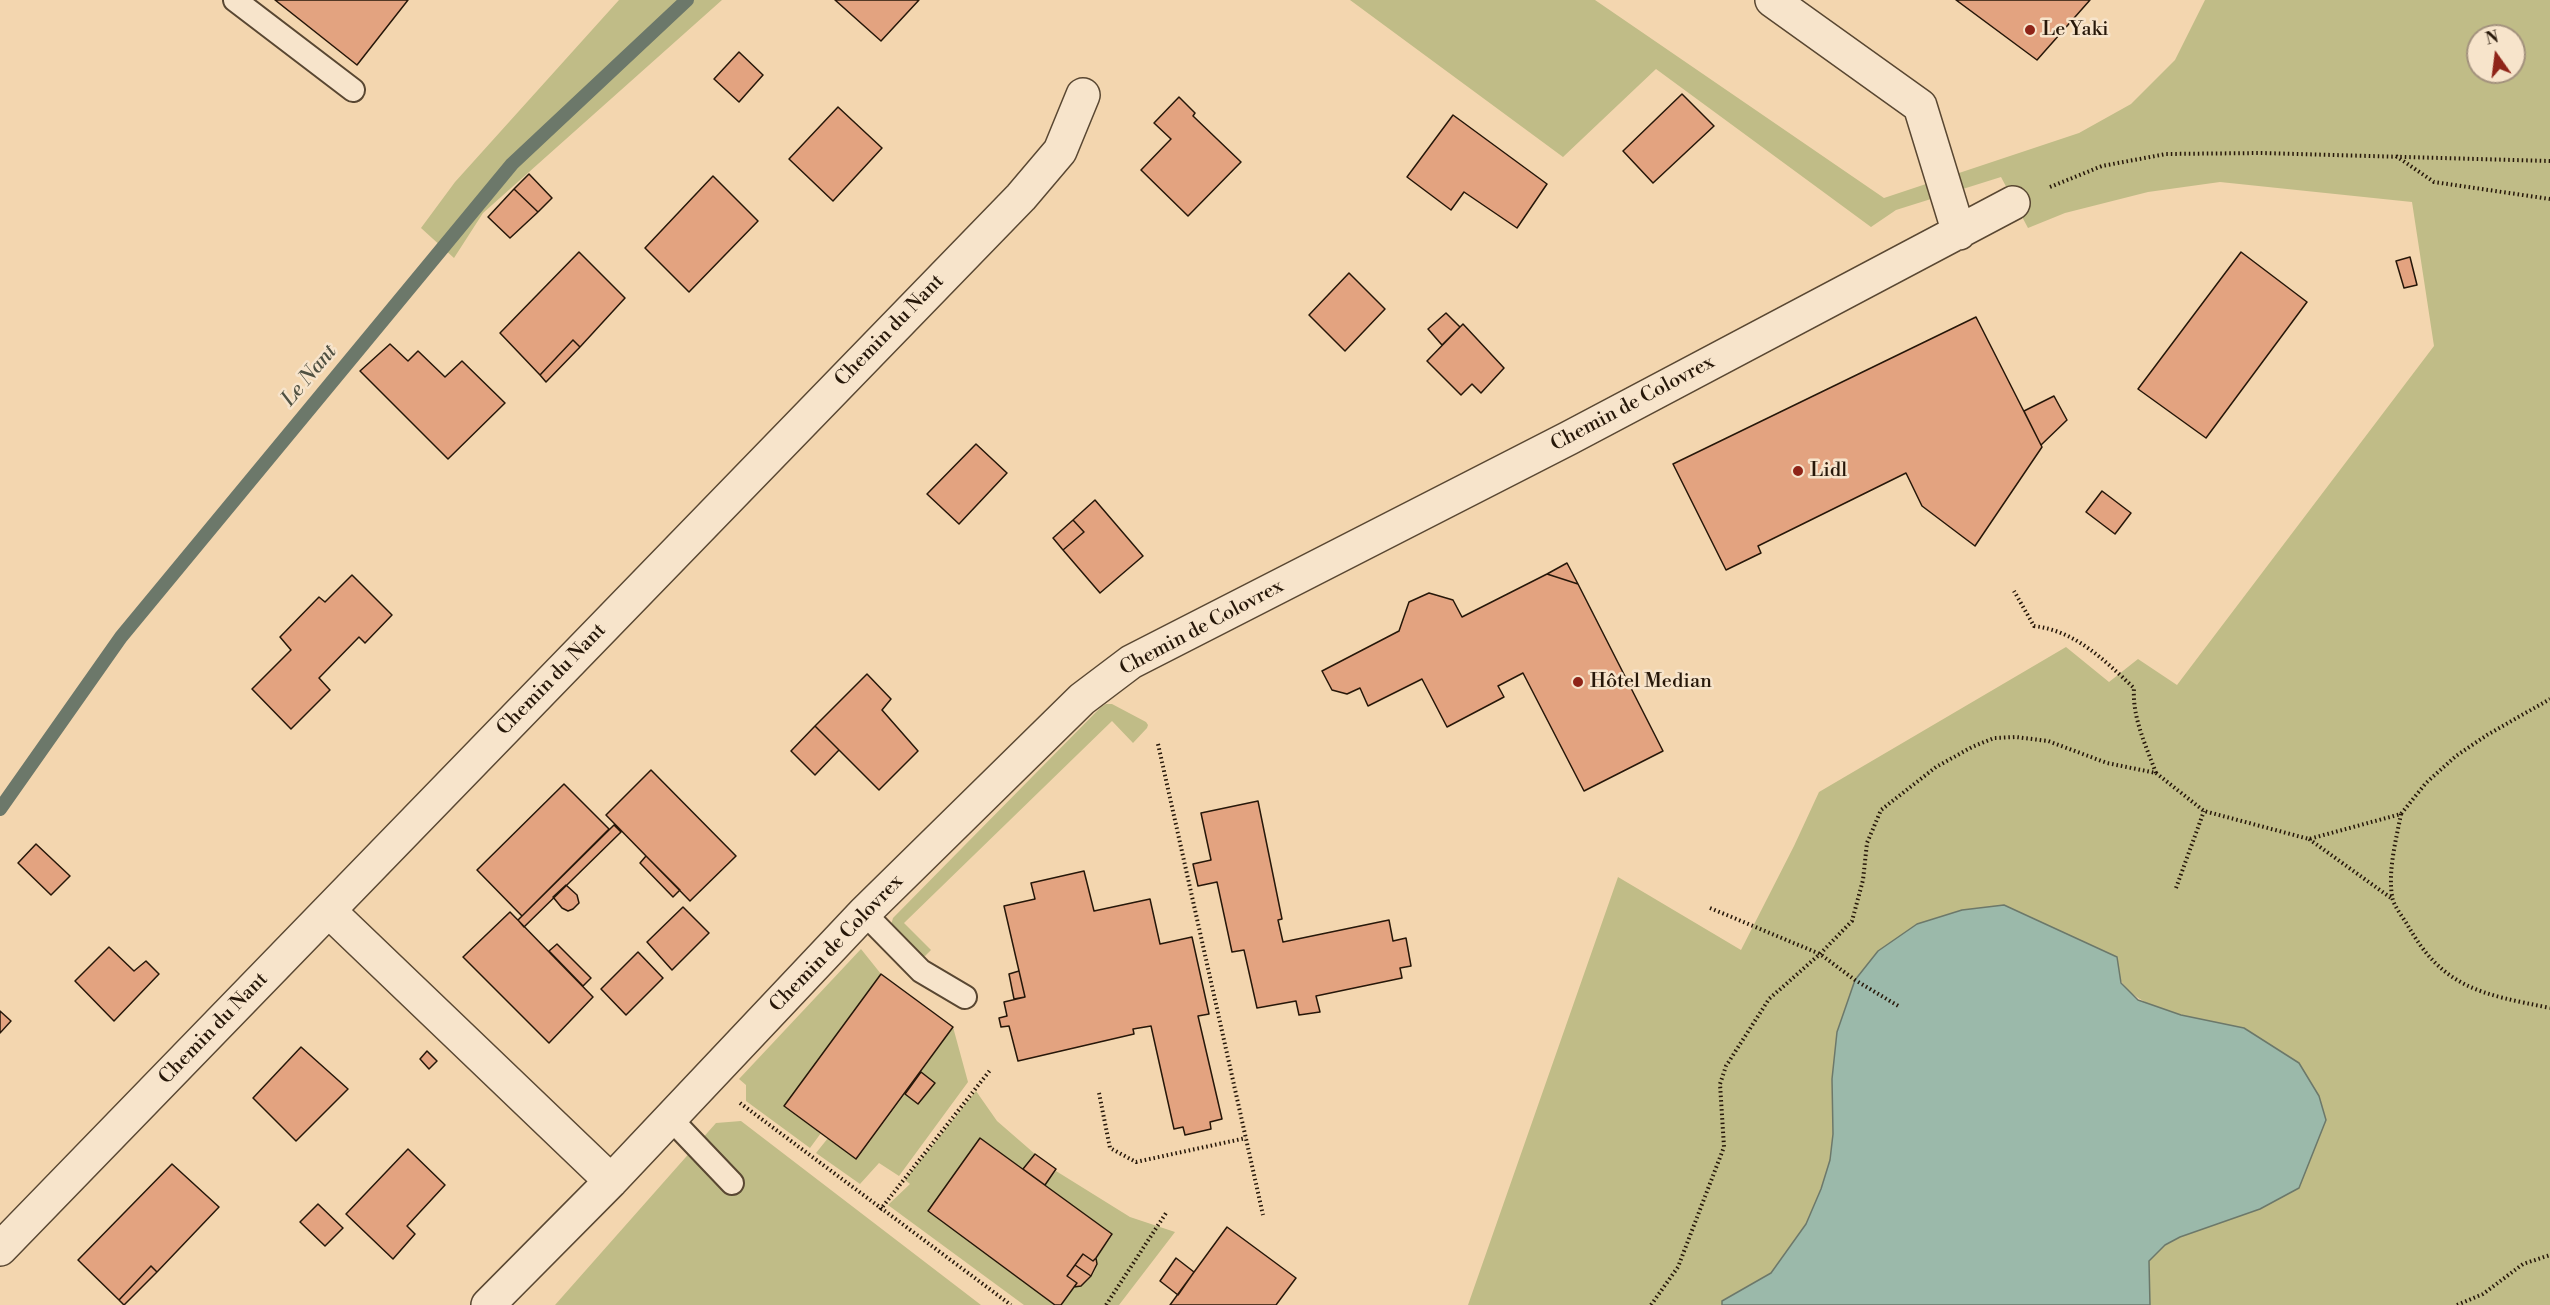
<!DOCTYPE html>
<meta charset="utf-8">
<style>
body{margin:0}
#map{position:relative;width:2550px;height:1305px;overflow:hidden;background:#f3d6af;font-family:"Libre Bodoni",serif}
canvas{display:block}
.north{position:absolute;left:2466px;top:24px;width:60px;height:60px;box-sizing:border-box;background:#f7e4cb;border:2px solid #a3927d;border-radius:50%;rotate:346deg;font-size:16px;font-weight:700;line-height:24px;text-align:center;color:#261709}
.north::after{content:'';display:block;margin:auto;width:21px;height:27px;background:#8f2418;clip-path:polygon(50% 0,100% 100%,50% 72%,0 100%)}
</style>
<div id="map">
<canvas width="2550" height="1305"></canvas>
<div class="north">N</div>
</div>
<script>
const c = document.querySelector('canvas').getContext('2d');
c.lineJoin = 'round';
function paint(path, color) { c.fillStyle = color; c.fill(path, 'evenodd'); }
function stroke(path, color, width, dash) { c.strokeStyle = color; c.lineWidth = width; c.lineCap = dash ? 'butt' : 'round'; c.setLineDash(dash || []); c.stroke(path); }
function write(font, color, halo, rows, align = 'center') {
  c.font = font + ' "Libre Bodoni",serif'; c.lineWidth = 5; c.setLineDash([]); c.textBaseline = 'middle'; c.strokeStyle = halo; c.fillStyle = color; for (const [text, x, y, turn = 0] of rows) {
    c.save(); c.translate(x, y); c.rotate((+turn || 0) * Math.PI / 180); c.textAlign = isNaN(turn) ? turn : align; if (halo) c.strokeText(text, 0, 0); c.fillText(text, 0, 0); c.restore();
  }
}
const green = new Path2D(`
 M619,0H722L483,213L454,258L421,228L455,182Z
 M1350,0H1595L1884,198L2079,133L2131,104L2175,60L2205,0H2550V1305H2150L2149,1261L2165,1245L2180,1237L2244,1028C2210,1021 2144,1014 2123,984C2118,978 2118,965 2117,957L2004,905L1855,980L1837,1032L1832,1079L1833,1134L1830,1160L1821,1189L1806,1224L1771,1273L1723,1301L1722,1305H1468L1618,877L1741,950L1794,846L1819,792L2066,647L2109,682L2138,659L2177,685L2434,346L2412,202L2220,182L2148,192L2065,213L2028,228L2001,177L1896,210L1871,227L1656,69L1563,157ZM2478,36H2514V72H2478Z
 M1106,704H1112L1146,722L1148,725L1147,728L1133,743L1112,721L904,923L931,950L925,956H921L891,925L893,918L1101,707Z
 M861,949L881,974L784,1106L821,1133L810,1148L746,1101V1085L739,1079Z
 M953,1027L968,1082L899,1176L879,1163L860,1184L816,1153L828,1138L857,1159L905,1094L918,1104L920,1103L935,1083L921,1072Z
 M976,1091L997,1121L1035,1154L1023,1169L980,1138L928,1211L1055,1305H1024L888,1205L910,1184L905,1180Z
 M741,1121L981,1305H555L716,1123Z
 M1056,1171L1130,1217L1175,1232L1119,1305H1061L1074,1287C1088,1285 1099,1271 1096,1258L1112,1236L1045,1185Z`);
const water = new Path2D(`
 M2004,905L2117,957L2121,983L2138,1000L2181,1015L2244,1028L2299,1063L2319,1096L2326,1120L2299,1188L2260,1209L2180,1237L2165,1245L2149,1261L2150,1305H1722V1301L1771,1273L1806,1224L1821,1189L1830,1160L1833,1134L1832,1079L1837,1032L1855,980L1878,951L1917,924L1962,910Z`);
const stream = new Path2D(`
 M0,809L121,637L512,164L687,0`);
const building = new Path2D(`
 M275,0H408L357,65Z
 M835,0H919L881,41Z
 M1956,0H2090L2037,60Z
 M739,52L763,75L739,102L714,79Z
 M1682,94L1714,126L1653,183L1623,151Z
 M1179,97L1195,113L1193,116L1241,162L1188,216L1141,170L1171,139L1154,123Z
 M838,107L882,148L833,201L789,159Z
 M1453,115L1547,184L1517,228L1464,192L1451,210L1407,177Z
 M529,174L552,198L538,212L514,189Z
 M713,176L758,221L689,292L645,248Z
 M514,189L538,212L510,238L488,217Z
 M579,252L625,298L580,347L573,340L540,375L500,333Z
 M2241,252L2307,302L2206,438L2138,389Z
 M2410,257L2417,285L2404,288L2396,261Z
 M1349,273L1385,309L1345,351L1309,315Z
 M1446,313L1460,327L1442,345L1428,329Z
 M1976,317L2042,447L1975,546L1922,506L1906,473L1758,546L1761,553L1726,570L1673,464Z
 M1463,324L1504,368L1481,393L1472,384L1461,395L1427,361Z
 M573,340L580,347L546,382L540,375Z
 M390,344L408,361L418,351L445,377L462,361L505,403L448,459L360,371Z
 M2054,396L2067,420L2041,445L2024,411Z
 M976,444L1007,473L959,524L927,494Z
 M2102,491L2131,513L2115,534L2086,512Z
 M1095,500L1143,556L1100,593L1063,550L1084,532L1073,520Z
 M1073,520L1084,532L1063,550L1053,538Z
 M1567,563L1578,584L1547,574Z
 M1547,574L1578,584L1663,751L1584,791L1523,673L1498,686L1504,697L1447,727L1422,679L1368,706L1360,688L1347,694L1332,690L1322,671L1399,631L1409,602L1429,593L1453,600L1462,617Z
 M352,575L392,615L365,643L359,637L319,678L330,690L291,729L252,689L291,650L280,637L319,597L325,602Z
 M867,674L891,699L882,710L918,751L879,790L815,726Z
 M815,726L839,750L815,775L791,751Z
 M651,770L736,856L690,901L606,815Z
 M564,784L609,829L522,916L477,870Z
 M1258,801L1282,919L1278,920L1283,942L1389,920L1393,941L1406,938L1411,966L1400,968L1402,978L1316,996L1320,1012L1299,1015L1296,1001L1257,1008L1244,950L1232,952L1217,882L1198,886L1193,864L1211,860L1201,813Z
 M614,825L621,832L524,927L518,920Z
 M36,844L70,876L51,895L18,863Z
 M646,856L680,890L673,897L640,863Z
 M1084,871L1094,911L1150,899L1160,944L1192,937L1209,1014L1198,1016L1222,1119L1210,1122L1211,1129L1185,1135L1183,1127L1174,1129L1151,1026L1133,1029L1134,1034L1018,1061L1009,1026L1001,1027L999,1018L1007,1016L1004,1002L1025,997L1004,906L1035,899L1031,883Z
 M566,885L577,895L579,903L573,909L568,911L562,908L553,897Z
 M683,907L709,933L672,970L647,942Z
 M510,912L593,997L549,1043L463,957Z
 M557,944L591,978L583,986L549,951Z
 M109,947L134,971L146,961L159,974L114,1021L75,981Z
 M638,952L663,978L626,1015L601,989Z
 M1019,971L1025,997L1014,999L1009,974Z
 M881,974L953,1027L856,1159L784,1106Z
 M0,1011L11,1021L0,1033Z
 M301,1047L348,1089L296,1141L253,1098Z
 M427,1051L437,1061L429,1069L420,1059Z
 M921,1072L935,1083L918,1104L905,1094Z
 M980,1138L1112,1234L1096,1258L1093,1261L1083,1254L1067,1276L1077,1283L1061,1305H1055L928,1211Z
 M408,1149L445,1185L407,1226L415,1234L393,1259L346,1214Z
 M1035,1154L1056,1169L1045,1185L1023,1169Z
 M172,1164L219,1207L157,1272L151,1266L119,1300L78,1260Z
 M318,1204L343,1228L325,1246L300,1222Z
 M1227,1227L1296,1278L1276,1305H1170Z
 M1083,1254L1093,1261L1096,1258L1097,1264L1091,1276L1075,1265Z
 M1176,1258L1194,1272L1178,1295L1160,1281Z
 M1075,1265L1091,1276L1081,1286L1074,1287L1077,1283L1067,1276Z
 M151,1266L157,1272L124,1305L119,1300Z`);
const path = new Path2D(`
 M2396,156L2434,182L2550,199
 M2050,187L2102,166L2166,154L2262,153L2550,161
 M1158,744L1263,1215
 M2156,773L2204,811L2309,839L2401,814L2426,783L2456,756L2487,735L2550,699
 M2401,814C2396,840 2388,870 2392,896C2393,905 2402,916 2407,924C2443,989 2482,994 2550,1008
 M2309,839L2391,898
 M2176,888L2204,811
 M1710,908L1820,954L1855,980L1900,1007
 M1099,1093L1110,1148L1136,1162L1246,1138
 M740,1103L1011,1305
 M880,1210L991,1069
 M1106,1305L1166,1213
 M1651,1305L1678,1267L1724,1147L1720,1084L1726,1066L1769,999L1820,954L1852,921L1863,880L1867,843L1881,810L1936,767L1972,747L1994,738L2016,737L2048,741L2107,763L2156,773C2146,746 2132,717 2134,688C2104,660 2076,631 2034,626L2014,591
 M2457,1305L2483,1294L2523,1264L2550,1255`);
const service = new Path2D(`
 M235,0L353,90
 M864,913L921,971L965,997
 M670,1118L732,1183`);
const minor = new Path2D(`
 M1772,0L1920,106L1959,233
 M329,911L611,1181
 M0,1249L1021,197L1060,151L1083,95
 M488,1305L611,1181L864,913L1082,699L1131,662L1569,438L2013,203`);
const markers = [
 [2030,30,6,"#8f2418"],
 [1798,471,6,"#8f2418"],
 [1578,682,6,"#8f2418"]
];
const poiNames = [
 ["Le Yaki",2042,30],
 ["Lidl",1810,471],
 ["Hôtel Median",1590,682]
];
const streetNames = [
 ["Chemin du Nant",890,331,-46],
 ["Chemin de Colovrex",1633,404,-28],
 ["Chemin de Colovrex",1202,628,-28],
 ["Chemin du Nant",552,680,-46],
 ["Chemin de Colovrex",837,944,-46],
 ["Chemin du Nant",214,1029,-46]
];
const waterNames = [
 ["Le Nant",310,376,-50]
];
paint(green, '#c0bc87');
paint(water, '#9bb9aa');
stroke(water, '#6c786a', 1.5);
stroke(stream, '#6c786a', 14);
paint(building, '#e3a380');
stroke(building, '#261709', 1.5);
stroke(service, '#594732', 26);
stroke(minor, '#594732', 36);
stroke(path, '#261709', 4, [1.5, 3]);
stroke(service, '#f7e4cb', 22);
stroke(minor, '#f7e4cb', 33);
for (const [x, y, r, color] of markers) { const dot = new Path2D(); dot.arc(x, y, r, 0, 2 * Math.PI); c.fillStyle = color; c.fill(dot); stroke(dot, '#f7e4cb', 2); }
write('20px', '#261709', '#f7e4cb', poiNames, 'left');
write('20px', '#261709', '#f7e4cb', streetNames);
write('italic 21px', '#4f5041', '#f7e4cb', waterNames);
</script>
